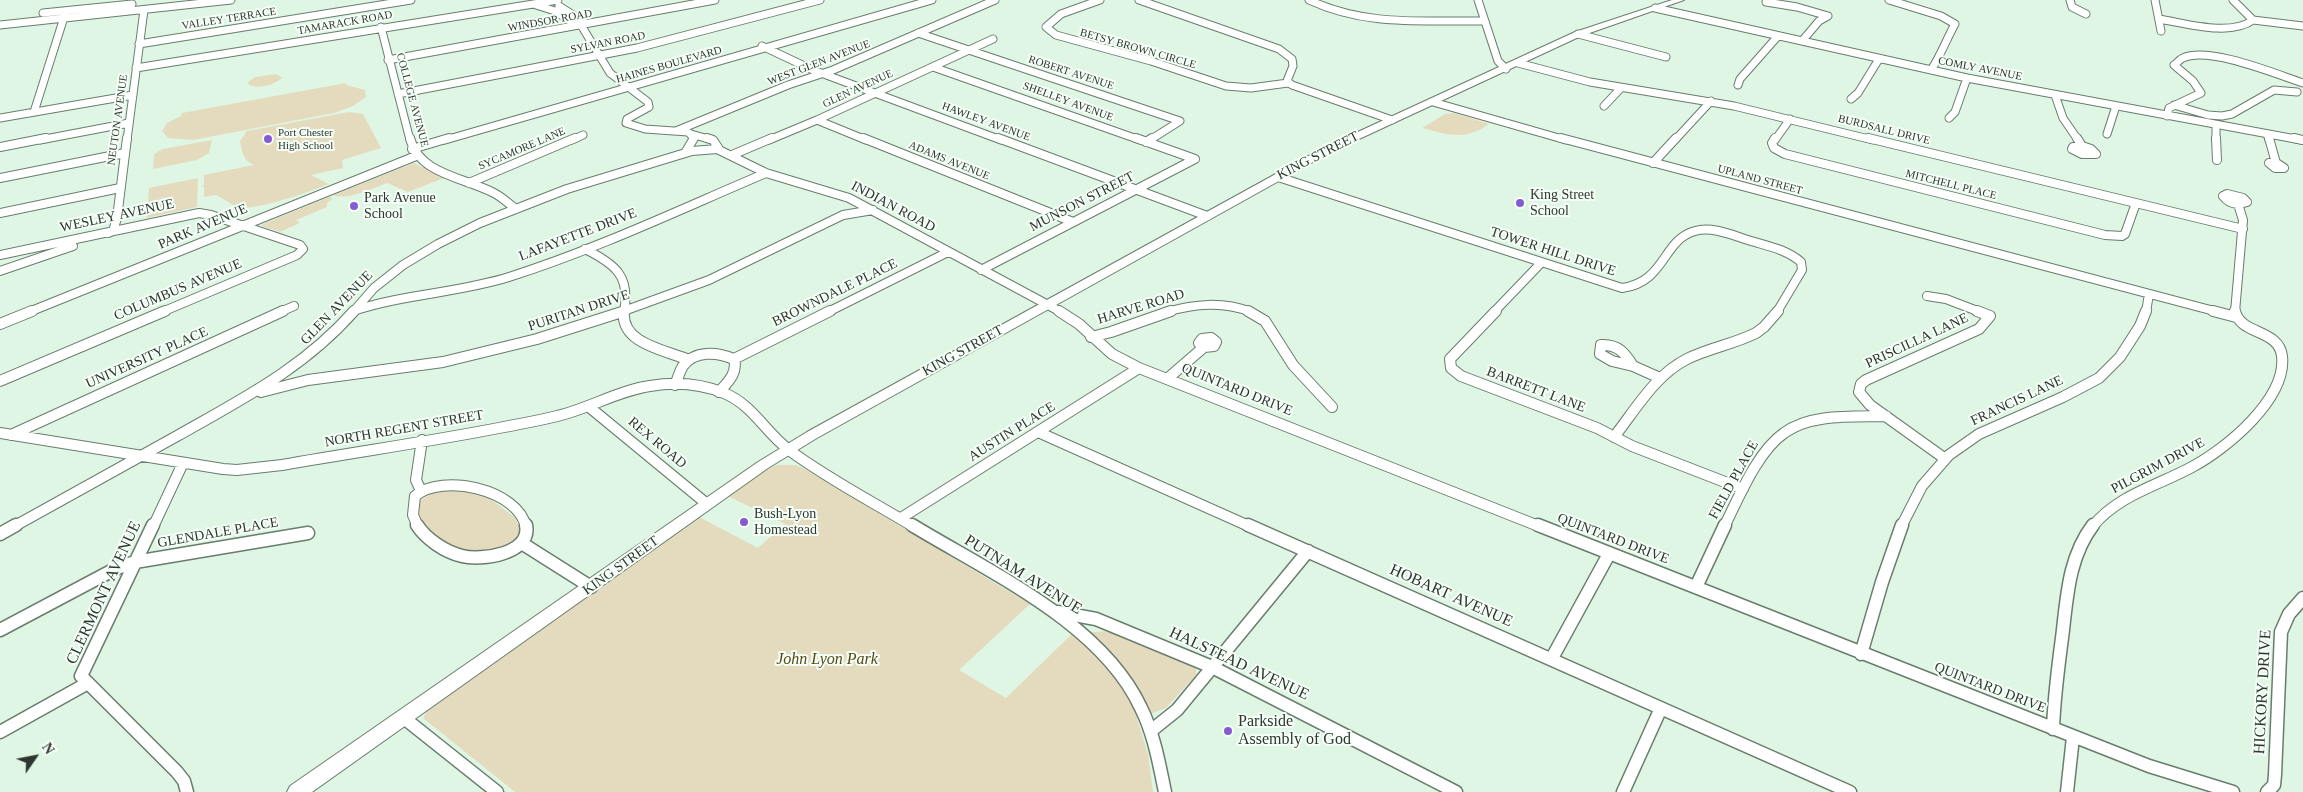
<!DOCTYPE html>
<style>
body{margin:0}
#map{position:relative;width:2303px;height:792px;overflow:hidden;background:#def6e3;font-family:"Times New Roman",serif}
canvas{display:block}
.north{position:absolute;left:10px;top:732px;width:50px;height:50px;-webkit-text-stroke:4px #f5fff7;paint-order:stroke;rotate:57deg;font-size:14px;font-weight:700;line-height:20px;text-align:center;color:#2d362f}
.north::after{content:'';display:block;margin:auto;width:18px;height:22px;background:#2d362f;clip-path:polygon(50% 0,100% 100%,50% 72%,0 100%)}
</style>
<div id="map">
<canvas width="2303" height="792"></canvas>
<div class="north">N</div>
</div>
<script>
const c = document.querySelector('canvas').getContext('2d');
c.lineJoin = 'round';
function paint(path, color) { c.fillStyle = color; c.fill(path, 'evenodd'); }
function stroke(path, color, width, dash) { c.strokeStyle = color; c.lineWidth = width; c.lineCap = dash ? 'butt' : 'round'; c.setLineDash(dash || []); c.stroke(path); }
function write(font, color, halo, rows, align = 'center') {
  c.font = font + ' "Times New Roman",serif'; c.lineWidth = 4; c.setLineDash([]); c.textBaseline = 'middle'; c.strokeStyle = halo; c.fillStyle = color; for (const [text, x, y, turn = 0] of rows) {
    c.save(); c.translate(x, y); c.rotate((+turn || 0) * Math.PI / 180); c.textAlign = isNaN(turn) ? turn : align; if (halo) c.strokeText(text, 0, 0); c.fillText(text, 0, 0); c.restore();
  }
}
const green = new Path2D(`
 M276,74L282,78C274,85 255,91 247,83L255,77Z
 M346,83V85L365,90L366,97L353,106L334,113L193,140L168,138L162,131L167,123L181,116L182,113Z
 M349,112L363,114L381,148L342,160L343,168L311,175L329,184C312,191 253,212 237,207C230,204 223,198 216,195L204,197V187L201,186L204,185V175L254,165C243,161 242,151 240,141L247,131Z
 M1454,113L1489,124C1464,141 1449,135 1422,128L1445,114Z
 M212,140L209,153L197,160L153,169L154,154L163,149Z
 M414,163L444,178L408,192L387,183C375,188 345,201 333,195Z
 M198,178L197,207L147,218L149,188Z
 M329,197L333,198L327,203V207L296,220L300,223L280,232L262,226L263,224Z
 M776,465H795L803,468L1030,604L959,670L1006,698L1073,633L1110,631L1196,667V675L1166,708L1137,719L1148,754L1153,792H515L423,718L427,711L699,517L758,548L785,524L728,496L762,473Z
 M438,489L470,490L488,497L515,518L522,533C497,572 409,549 420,501Z`);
const minorFar3 = new Path2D(`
 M1100,0L1061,14L1046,27L1056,35L1151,61L1226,86L1251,88L1288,83
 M1139,0L1279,49L1292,59L1293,66L1287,81L1292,85L1392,120
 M1309,0C1367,27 1423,20 1485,21
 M1478,0L1498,61L1506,69
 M1889,0L1941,16L1955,24C1946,40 1941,55 1931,70
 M2070,0L2072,7L2086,14
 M2155,0L2161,31
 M2233,0L2253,20
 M1766,2L1797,7L1828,16L1819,21L1802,41
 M536,5L555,11L573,23L581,25L610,73L648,102L649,107L627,119L626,123L645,129L688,132L694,138L693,140
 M559,6L584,22L581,25
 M1655,8L1967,78L2301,140
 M43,13L132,4
 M2159,19C2185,23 2230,37 2253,20
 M2253,20L2303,26
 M0,25L231,0
 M381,27L410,140
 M918,33L1180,121L1150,140
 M1578,34L1666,57
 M139,44L411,0
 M762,46L813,70L1001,140
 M388,60L715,0
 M1518,63L1590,82L1734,106L1873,140
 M933,67L1140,140
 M136,68L558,0
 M1738,85L1740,79L1778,36
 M398,94L637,48L820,0
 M2055,95L2063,118L2078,140
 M1851,99L1858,93L1879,59
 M1433,102L1566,140
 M2174,105L2208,115L2222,116L2232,114L2274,90L2297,92
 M1604,106L1621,88
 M34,112L66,11
 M2167,116L2169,108L2201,93L2193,81L2174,65C2177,63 2180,59 2183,58C2209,46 2276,74 2303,83
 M0,118L133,95
 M1949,118L1955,112L1967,78
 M817,120L866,140
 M2216,125V140
 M676,131L788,85L833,70L995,0
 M691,134L712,140
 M2107,134L2116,106
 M2267,134L2269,140
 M40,140L129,123
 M127,140L144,10
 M445,140L932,0
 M572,140L583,135
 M769,140L817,120L993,39
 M1675,140L1711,101
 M1775,140L1790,119`);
const minorFar2 = new Path2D(`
 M410,138C419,175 464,177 494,193C502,197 509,204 516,209
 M707,138L713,140L719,149
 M863,138L1073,222
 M998,138L1207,216
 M1561,138L2218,312
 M1775,138L1772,143L1774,148L1785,154L2105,235L2122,236L2125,234L2136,203
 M1868,138L2243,229
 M2077,138L2082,146
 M2216,138L2217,160
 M2269,138L2276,163
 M2294,138L2303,140
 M1146,142L1152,138
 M2082,146L2091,149L2096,154H2082L2072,149L2073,147Z
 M0,147L46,138
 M412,149L449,138
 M685,153L694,138
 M732,155L772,138
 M1653,163L1676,138
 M2269,163L2278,164L2284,168H2275Z
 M1278,177L1622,288C1666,282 1662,240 1695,231C1712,226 1732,235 1748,240C1767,246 1786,249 1801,262L1802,270L1777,312
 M0,178L125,153
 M469,183L575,138
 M2227,194L2243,198L2247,202C2238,205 2229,204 2223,196Z
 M0,213L120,188
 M108,233L113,231L117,218L127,138
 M585,249C615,264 631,276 624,312
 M0,255L199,213L211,215L300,245L303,249L297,255L162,312
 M981,270L1195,159L1136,138
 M0,271L73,246
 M1927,296L1946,299L1980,312
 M353,311C404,294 458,293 509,277C597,249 681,209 766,173
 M29,312L416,156
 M280,312L294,306
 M353,312L374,288L403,265L438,244L480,223L567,189L692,151L717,149L766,173L849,198L1061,312
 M621,312L709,280L843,215L873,210
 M828,312L948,252
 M1166,312C1195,304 1222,301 1251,312
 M1494,312L1541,263
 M2146,312L2149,294
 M2235,312L2243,220L2238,204`);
const minorFar1 = new Path2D(`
 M624,311C620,344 666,350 689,360
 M1059,311L1079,324L1112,354L1139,368L1541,527
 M1248,311L1265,321L1293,365L1332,407
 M1496,311L1450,359L1451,368L1461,376L1597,428L1632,446L1743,489
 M2213,311L2236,317
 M0,324L32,311
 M1091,337L1111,332L1171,311
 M1211,338L1216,342L1214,346L1204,347L1199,343L1202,339Z
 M1601,345C1618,344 1625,353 1633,366L1612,361L1600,354Z
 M734,359L830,311
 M1633,366L1660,378
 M1167,379L1204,347
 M0,381L165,311
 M675,385C678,379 679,372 683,366C695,350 717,352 734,359C738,373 728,382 719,392
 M261,392L308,380L443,362L537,339L625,311
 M588,406L707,504
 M1038,432L1251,527
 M0,433L223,469L237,470L282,465C372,449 464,437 553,417C587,410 616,391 650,386C674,382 701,384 724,393C753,405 765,432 789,450C828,479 873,502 914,527
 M11,435L283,311
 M1614,437C1636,409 1655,375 1687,359C1709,348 1734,344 1756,333L1764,327L1778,311
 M1944,458L1870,405L1859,392L1861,384L1866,380L1979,329L1990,316L1977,311
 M421,491L416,480L422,440
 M901,518L1139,368
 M13,527C68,496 123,466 177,436C242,399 304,368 354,311
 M153,527L183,463
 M418,527L413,515L415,496C442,473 518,489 526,527
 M1724,527C1739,497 1757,452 1784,433C1811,413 1854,417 1886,416
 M1901,527L1922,486L1949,455L1979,434L2063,397L2099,378L2120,357L2140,326L2146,311
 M2092,527C2118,495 2157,486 2192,467C2226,449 2287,399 2282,356C2279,329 2240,335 2235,311`);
const minor = new Path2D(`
 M153,525L81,676L177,772L184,781L187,792
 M417,525C426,539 445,552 462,556C481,561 532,554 526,525
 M912,525C989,572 1102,623 1141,708C1154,734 1159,763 1165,792
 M1248,525L1850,792
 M1538,525L2149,766L2233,792
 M0,534L16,525
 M523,544L591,587
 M1696,587L1725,525
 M1058,612L1096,619L1212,667L1456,792
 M0,630L117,568L135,562L308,533
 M1861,654L1882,582L1902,525
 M1552,658L1609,554
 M404,718L497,792
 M2053,729C2054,698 2058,668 2062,638C2067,598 2068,558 2093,525
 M1152,730L1177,710L1308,551
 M0,732L88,683
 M1623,792L1661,708
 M2067,792L2073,737
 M2267,792L2274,785L2275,775L2281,632L2289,614L2303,598`);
const major = new Path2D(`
 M1672,0H1684L1581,36L1331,152L817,438L768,468L312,792H287L290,786L758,462L807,432L1323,148L1575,32Z`);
const markers = [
 [268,139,5,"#855ad3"],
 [1520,203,5,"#855ad3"],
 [354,206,5,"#855ad3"],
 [744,522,5,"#855ad3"],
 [1228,731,5,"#855ad3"]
];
const farStreetnames = [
 ["VALLEY TERRACE",229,19,-9],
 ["WINDSOR ROAD",550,21,-10],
 ["TAMARACK ROAD",345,23,-10],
 ["SYLVAN ROAD",608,43,-11],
 ["BETSY BROWN CIRCLE",1138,49,16],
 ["WEST GLEN AVENUE",819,63,-21],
 ["HAINES BOULEVARD",669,65,-16],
 ["COMLY AVENUE",1980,69,11],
 ["ROBERT AVENUE",1071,73,18],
 ["GLEN AVENUE",858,89,-25],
 ["COLLEGE AVENUE",412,100,75],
 ["SHELLEY AVENUE",1068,102,20],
 ["NEUTON AVENUE",118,120,-82],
 ["HAWLEY AVENUE",986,122,20],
 ["BURDSALL DRIVE",1884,130,14],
 ["SYCAMORE LANE",522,149,-23],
 ["ADAMS AVENUE",949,161,22],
 ["UPLAND STREET",1760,180,15],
 ["MITCHELL PLACE",1951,185,14]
];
const farPoinames = [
 ["Port Chester",278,133],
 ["High School",278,146]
];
const streetNames = [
 ["KING STREET",1318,156,-27],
 ["MUNSON STREET",1082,202,-27],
 ["INDIAN ROAD",893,207,28],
 ["WESLEY AVENUE",117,216,-12],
 ["PARK AVENUE",203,227,-23],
 ["LAFAYETTE DRIVE",578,235,-21],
 ["TOWER HILL DRIVE",1553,252,18],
 ["COLUMBUS AVENUE",178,290,-23],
 ["BROWNDALE PLACE",835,293,-26],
 ["HARVE ROAD",1141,307,-17],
 ["GLEN AVENUE",337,308,-46],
 ["PURITAN DRIVE",579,311,-18],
 ["PRISCILLA LANE",1917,341,-25],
 ["KING STREET",963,351,-29],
 ["UNIVERSITY PLACE",147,358,-24],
 ["QUINTARD DRIVE",1237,390,22],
 ["BARRETT LANE",1536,390,21],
 ["FRANCIS LANE",2017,401,-25],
 ["NORTH REGENT STREET",404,429,-10],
 ["AUSTIN PLACE",1012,432,-32],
 ["REX ROAD",657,443,40],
 ["PILGRIM DRIVE",2158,466,-28],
 ["FIELD PLACE",1734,480,-61],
 ["GLENDALE PLACE",218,533,-10],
 ["QUINTARD DRIVE",1613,539,21],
 ["KING STREET",621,566,-36],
 ["QUINTARD DRIVE",1990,688,21]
];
const poiNames = [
 ["King Street",1530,195],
 ["School",1530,211],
 ["Park Avenue",364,198],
 ["School",364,214],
 ["Bush-Lyon",754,514],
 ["Homestead",754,530]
];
const nearStreetnames = [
 ["PUTNAM AVENUE",1023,575,32],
 ["CLERMONT AVENUE",104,593,-65],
 ["HOBART AVENUE",1451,596,24],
 ["HALSTEAD AVENUE",1239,664,25],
 ["HICKORY DRIVE",2263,692,-87]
];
const nearParknames = [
 ["John Lyon Park",827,660]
];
const nearPoinames = [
 ["Parkside",1238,722],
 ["Assembly of God",1238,740]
];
paint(green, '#e4dbbe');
stroke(minorFar3, '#697d6d', 9);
stroke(minorFar2, '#697d6d', 10);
stroke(minorFar1, '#697d6d', 12);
stroke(minor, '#697d6d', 15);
stroke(major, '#697d6d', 2);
stroke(minorFar3, '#fff', 7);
stroke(minorFar2, '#fff', 8);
stroke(minorFar1, '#fff', 10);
stroke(minor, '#fff', 12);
paint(major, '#fff');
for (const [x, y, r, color] of markers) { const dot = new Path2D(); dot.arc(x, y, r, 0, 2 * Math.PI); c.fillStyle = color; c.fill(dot); stroke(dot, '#f5fff7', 2); }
write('11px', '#2d362f', '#f5fff7', farStreetnames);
write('11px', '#2d362f', '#f5fff7', farPoinames, 'left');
write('14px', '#2d362f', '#f5fff7', streetNames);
write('14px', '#2d362f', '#f5fff7', poiNames, 'left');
write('16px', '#2d362f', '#f5fff7', nearStreetnames);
write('italic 16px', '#564816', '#f5fff7', nearParknames);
write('16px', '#2d362f', '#f5fff7', nearPoinames, 'left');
</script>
